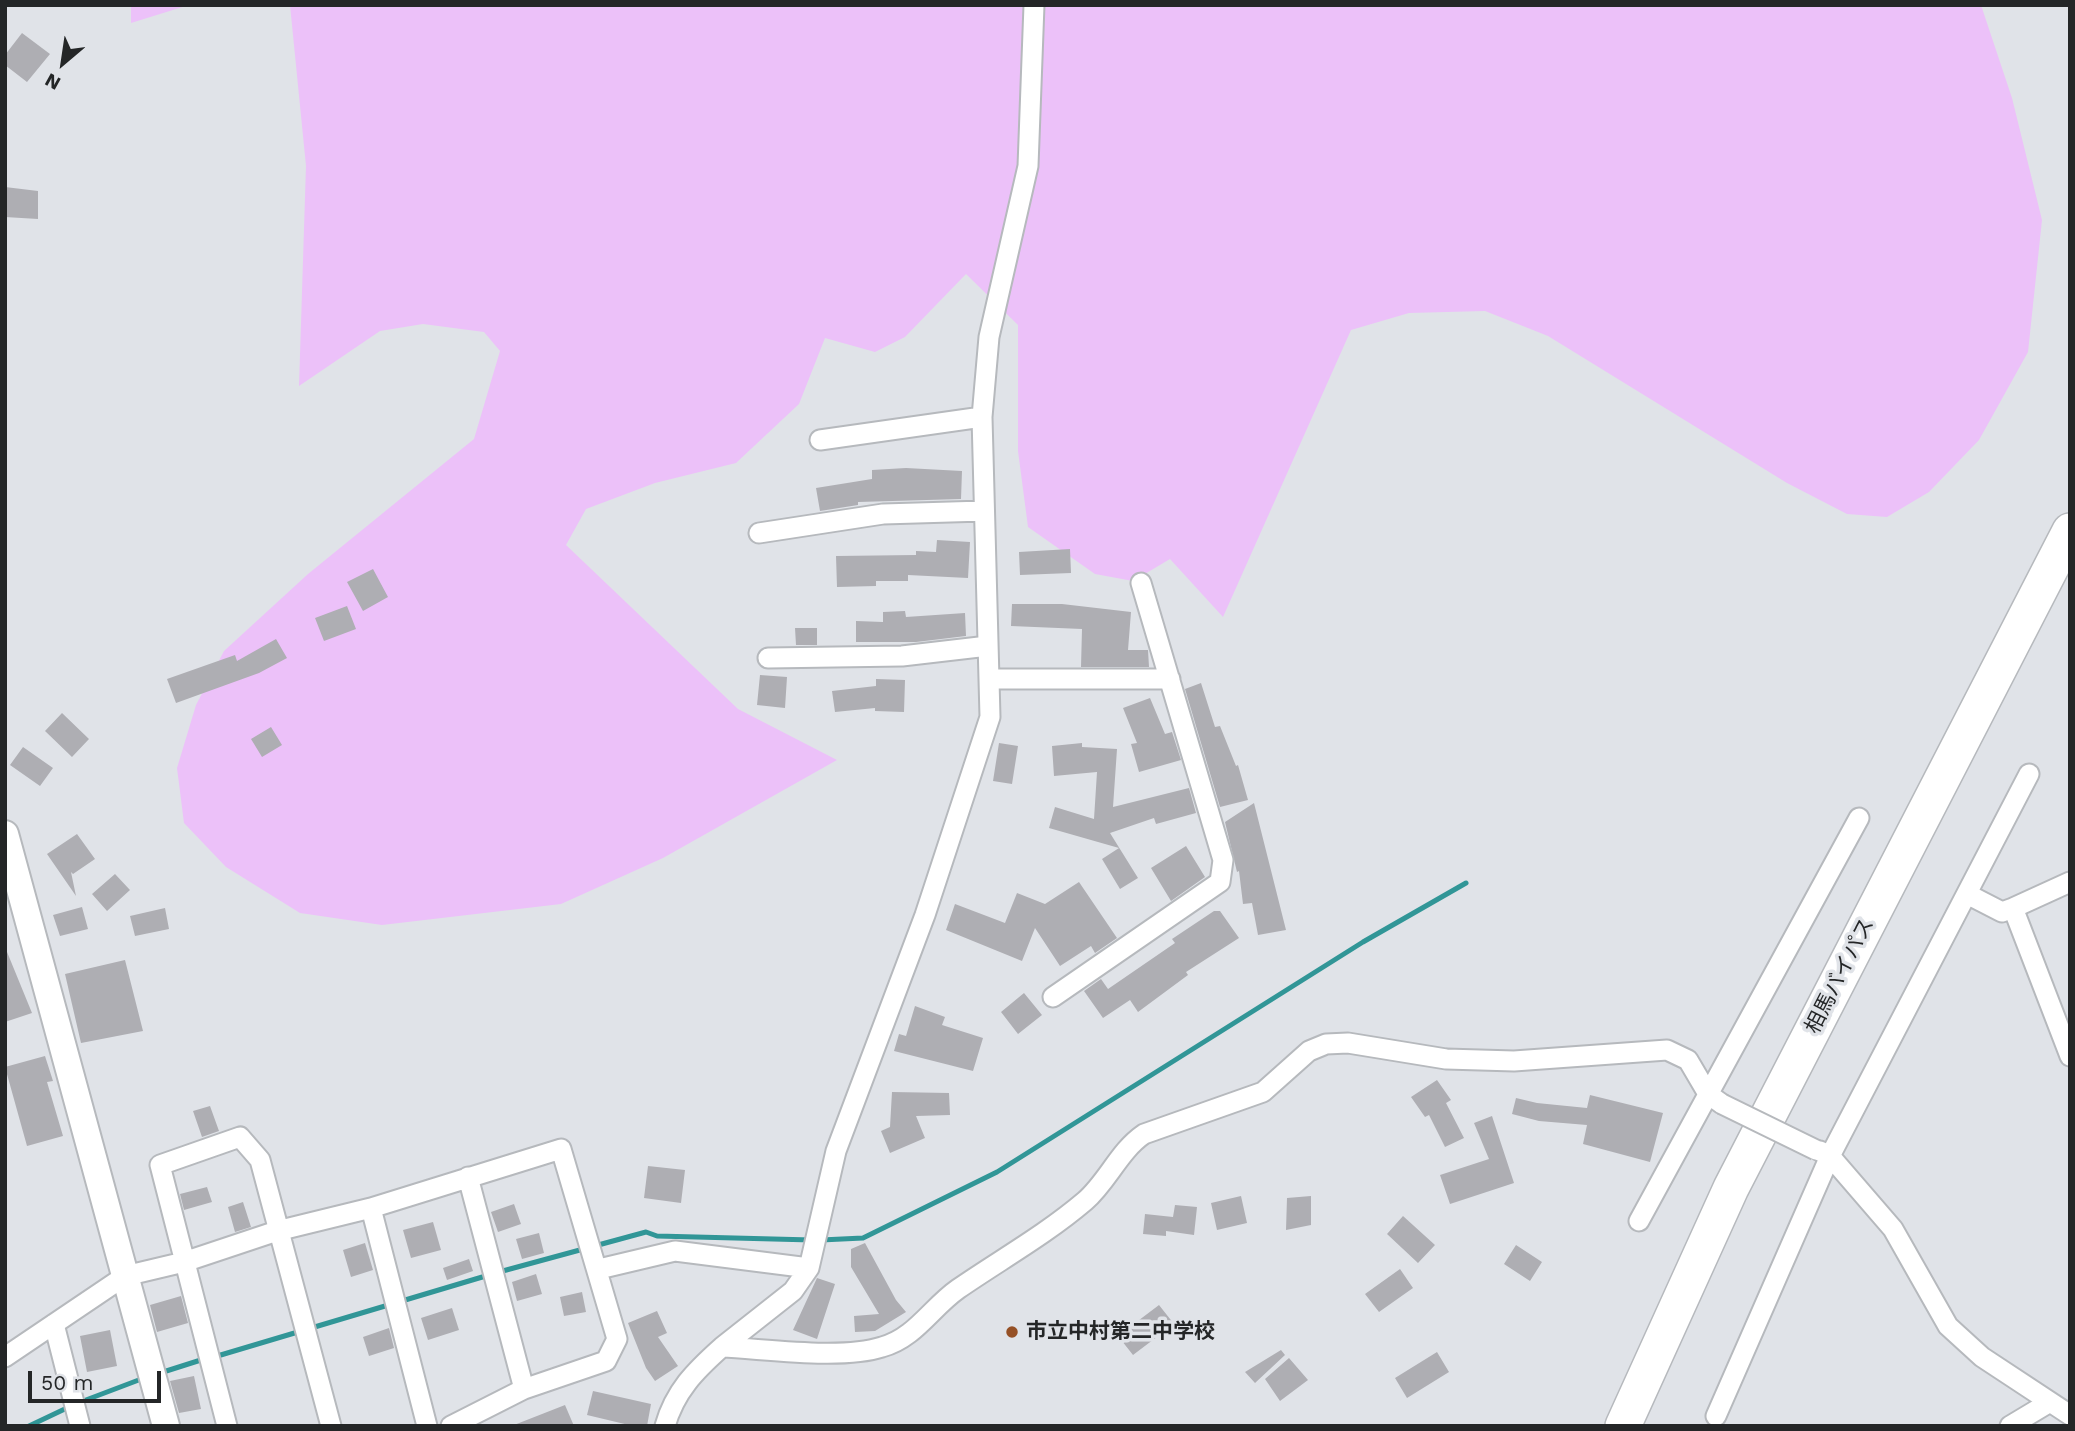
<!DOCTYPE html>
<meta charset="utf-8">
<style>
body{margin:0}
#map{position:relative;width:2075px;height:1431px;overflow:hidden;background:#e0e3e8;font-family:"Work Sans",sans-serif}
canvas{display:block}
.frame{position:absolute;inset:0;border:7px solid #242627;pointer-events:none}
.north{position:absolute;left:28px;top:28px;width:70px;height:70px;-webkit-text-stroke:5px #e0e3e8;paint-order:stroke;rotate:209deg;font-size:19px;font-weight:700;line-height:28px;text-align:center;color:#242627}
.north::after{content:'';display:block;margin:auto;width:24px;height:32px;background:#242627;clip-path:polygon(50% 0,100% 100%,50% 72%,0 100%)}
.scale{position:absolute;left:28px;top:1371px;width:133px;height:32px;box-sizing:border-box;border:4px solid #242627;border-top:0;padding-left:9px;font-size:21px;line-height:24px;white-space:nowrap;color:#242627;-webkit-text-stroke:5px #e0e3e8;paint-order:stroke}
</style>
<div id="map">
<canvas width="2075" height="1431"></canvas>
<div class="frame"></div>
<div class="north">N</div>
<div class="scale">50 m</div>
</div>
<script>
const c = document.querySelector('canvas').getContext('2d');
c.lineJoin = 'round';
function paint(path, color) { c.fillStyle = color; c.fill(path, 'evenodd'); }
function stroke(path, color, width, dash) { c.strokeStyle = color; c.lineWidth = width; c.lineCap = dash ? 'butt' : 'round'; c.setLineDash(dash || []); c.stroke(path); }
function write(font, color, halo, rows, align = 'center') {
  c.font = font + ' "Work Sans","Noto Sans JP",sans-serif'; c.lineWidth = 7; c.setLineDash([]); c.textBaseline = 'middle'; c.strokeStyle = halo; c.fillStyle = color; for (const [text, x, y, turn = 0] of rows) {
    c.save(); c.translate(x, y); c.rotate((+turn || 0) * Math.PI / 180); c.textAlign = isNaN(turn) ? turn : align; if (halo) c.strokeText(text, 0, 0); c.fillText(text, 0, 0); c.restore();
  }
}
const green = new Path2D(`
 M131,5H189L131,23Z
 M290,5H1981L2012,98L2042,220L2028,352L1979,440L1929,492L1887,517L1847,514L1787,483L1548,336L1485,311L1409,313L1351,330L1223,617L1170,559L1133,581L1095,574L1028,527L1018,451V325L966,274L905,337L875,352L825,338L799,404L736,463L655,483L586,509L566,545L738,709L837,760L663,858L561,904L382,925L300,913L226,867L184,823L177,768L196,705L224,651L308,574L474,439L500,351L484,332L423,324L380,331L299,386L306,166Z`);
const stream = new Path2D(`
 M821,1240L863,1238L997,1172L1363,942L1466,883
 M499,1272L646,1232L657,1236L812,1240
 M214,1357L489,1275
 M160,1373L204,1359
 M78,1403L144,1378
 M29,1426L69,1407`);
const building = new Path2D(`
 M22,33L50,54L27,82L5,65V55Z
 M5,187L38,191V219L5,217Z
 M906,468L962,471L961,499L858,502V505L820,511L816,488L872,479V470Z
 M937,540L970,542L968,578L908,575V581H876V586L837,587L836,556L916,555V551L936,552Z
 M1070,549L1071,573L1020,575L1019,552Z
 M373,569L388,597L363,611L347,582Z
 M1012,604H1062L1131,612L1128,650H1148L1149,667H1081L1082,629L1011,626Z
 M347,606L356,629L324,641L315,618Z
 M905,611L906,617L965,613L966,636L916,642H856V621L883,622V612Z
 M795,628H817V645H796Z
 M276,639L287,658L259,673L176,703L167,679L235,655L237,661Z
 M760,675L787,677L785,708L757,705Z
 M876,679L905,680L904,712L875,711V708L835,712L832,691L876,686Z
 M1201,683L1215,727L1220,726L1236,766L1238,765L1248,800L1220,807L1185,689Z
 M1150,698L1165,734L1172,732L1181,760L1139,772L1131,744L1137,743L1123,708Z
 M62,713L89,739L72,757L45,731Z
 M271,727L282,745L262,757L251,739Z
 M999,743L1018,746L1012,784L993,781Z
 M1082,743V747L1117,749L1113,807L1189,788L1196,813L1156,824L1154,818L1110,833L1138,878L1120,889L1102,859L1119,848L1049,828L1055,807L1094,819L1097,772L1054,776L1052,746Z
 M23,747L53,768L40,786L10,765Z
 M1254,803L1286,930L1258,935L1252,903L1243,904L1239,871L1237,872L1225,822Z
 M77,834L95,859L73,874L71,872L76,896L47,854Z
 M1186,846L1205,877L1171,901L1151,868Z
 M115,874L130,890L107,911L92,894Z
 M1079,882L1117,938L1095,953L1091,946L1060,966L1035,928L1022,961L946,930L955,904L1005,923L1017,893L1045,904Z
 M82,907L88,929L60,936L53,915Z
 M165,908L169,929L135,936L130,916Z
 M1214,911H1220L1239,938L1186,972L1188,975L1138,1012L1130,1000L1103,1018L1084,991L1101,979L1108,989L1175,943L1172,939Z
 M5,947L32,1013L5,1022Z
 M125,960L143,1031L81,1043L65,974Z
 M1024,993L1042,1015L1018,1034L1001,1012Z
 M915,1006L945,1017L942,1025L983,1038L973,1071L894,1051L899,1034L906,1036Z
 M45,1056L53,1081L47,1082L63,1136L27,1146L5,1067Z
 M1437,1080L1451,1100L1446,1103L1464,1138L1445,1147L1429,1115L1425,1117L1411,1097Z
 M892,1092L949,1093L950,1115L916,1116L925,1138L890,1153L881,1131L890,1127Z
 M1590,1095L1663,1113L1650,1162L1583,1144L1587,1125L1539,1121L1512,1114L1516,1098L1537,1103L1587,1108Z
 M210,1106L219,1131L202,1137L193,1111Z
 M1492,1116L1514,1183L1450,1204L1440,1175L1489,1159L1474,1123Z
 M648,1166L685,1170L681,1203L644,1198Z
 M207,1187L212,1202L184,1210L180,1194Z
 M1241,1196L1247,1223L1217,1230L1211,1203Z
 M1311,1196V1225L1286,1230L1287,1198Z
 M243,1202L251,1227L235,1232L228,1207Z
 M514,1204L521,1224L498,1232L491,1212Z
 M1175,1205L1197,1207L1194,1235L1166,1231V1236L1143,1234L1145,1214L1173,1217Z
 M1403,1216L1435,1245L1418,1263L1387,1234Z
 M433,1222L441,1250L411,1258L403,1230Z
 M539,1233L544,1253L522,1259L516,1239Z
 M365,1243L373,1270L351,1277L343,1250Z
 M865,1243L896,1300L906,1312L875,1331L855,1332L854,1316L879,1314L851,1267V1249Z
 M1516,1245L1542,1262L1530,1281L1504,1264Z
 M469,1259L473,1271L447,1280L443,1268Z
 M1400,1269L1413,1288L1379,1312L1365,1294Z
 M536,1274L542,1294L517,1301L512,1282Z
 M817,1278L835,1284L817,1339L793,1330Z
 M582,1292L586,1312L564,1316L560,1297Z
 M181,1296L188,1323L157,1332L150,1305Z
 M1159,1305L1174,1324L1133,1355L1118,1336Z
 M452,1308L459,1330L428,1340L421,1318Z
 M657,1311L667,1333L658,1337L678,1366L655,1381L646,1368L628,1323Z
 M389,1328L394,1348L369,1356L363,1337Z
 M110,1330L117,1366L87,1372L80,1336Z
 M1281,1350L1285,1355L1255,1383L1245,1372Z
 M1437,1352L1449,1372L1407,1398L1395,1378Z
 M1289,1358L1308,1380L1280,1401L1265,1379Z
 M194,1376L201,1409L179,1413L170,1381Z
 M593,1391L651,1404L647,1426H633L587,1415Z
 M565,1405L574,1426H514V1425Z`);
const street = new Path2D(`
 M820,440L982,417
 M759,533L883,514L984,511
 M768,658L902,656L988,646
 M989,679H1170
 M2070,882L2013,908L2070,1056
 M1967,894L2002,912L2013,908
 M1053,997L1220,882L1223,860L1141,583
 M1820,1151L1830,1156L1893,1229L1948,1326L1982,1357L2070,1415
 M468,1177L524,1389
 M371,1208L427,1426
 M1639,1221L1859,818
 M599,1269L675,1251L809,1268
 M54,1324L80,1426
 M722,1347L793,1291L809,1268L836,1151L925,915L990,717L982,417L989,337L1028,166L1034,5
 M5,1357L125,1276L184,1262L277,1231L371,1208L561,1149L617,1339L606,1361L524,1389L451,1426
 M1716,1416L1830,1156L2029,774
 M227,1426L160,1165L240,1137L260,1160L331,1426
 M665,1426C675,1391 695,1371 722,1347C766,1349 842,1360 882,1347C915,1338 931,1308 958,1289C1000,1260 1045,1235 1085,1201C1108,1181 1119,1151 1144,1134L1263,1092L1309,1051L1326,1044L1348,1043L1446,1059L1514,1061L1667,1050L1688,1060L1708,1094L1722,1104
 M2010,1426L2050,1402`);
const secondary = new Path2D(`
 M5,834L166,1426`);
const highway = new Path2D(`
 M1623,1426L1731,1188L2070,531`);
const streetBridge = new Path2D(`
 M1722,1104L1816,1150`);
const markers = [
 [1012,1332,7,"#955025"]
];
const streetNames = [
 ["相馬バイパス",1840,976,-63]
];
const poiNames = [
 ["市立中村第二中学校",1026,1332]
];
paint(green, '#ecc1f9');
stroke(stream, '#319697', 5);
paint(building, '#aeaeb3');
stroke(street, '#b6b9bd', 23);
stroke(secondary, '#b6b9bd', 30);
stroke(highway, '#b6b9bd', 38);
stroke(street, '#fff', 19);
stroke(secondary, '#fff', 26);
stroke(highway, '#fff', 35);
stroke(streetBridge, '#b6b9bd', 23, []);
stroke(streetBridge, '#fff', 19);
for (const [x, y, r, color] of markers) { const dot = new Path2D(); dot.arc(x, y, r, 0, 2 * Math.PI); c.fillStyle = color; c.fill(dot); stroke(dot, '#e0e3e8', 2.5); }
write('21px', '#242627', '#e0e3e8', streetNames);
write('bold 21px', '#242627', '#e0e3e8', poiNames, 'left');
</script>
